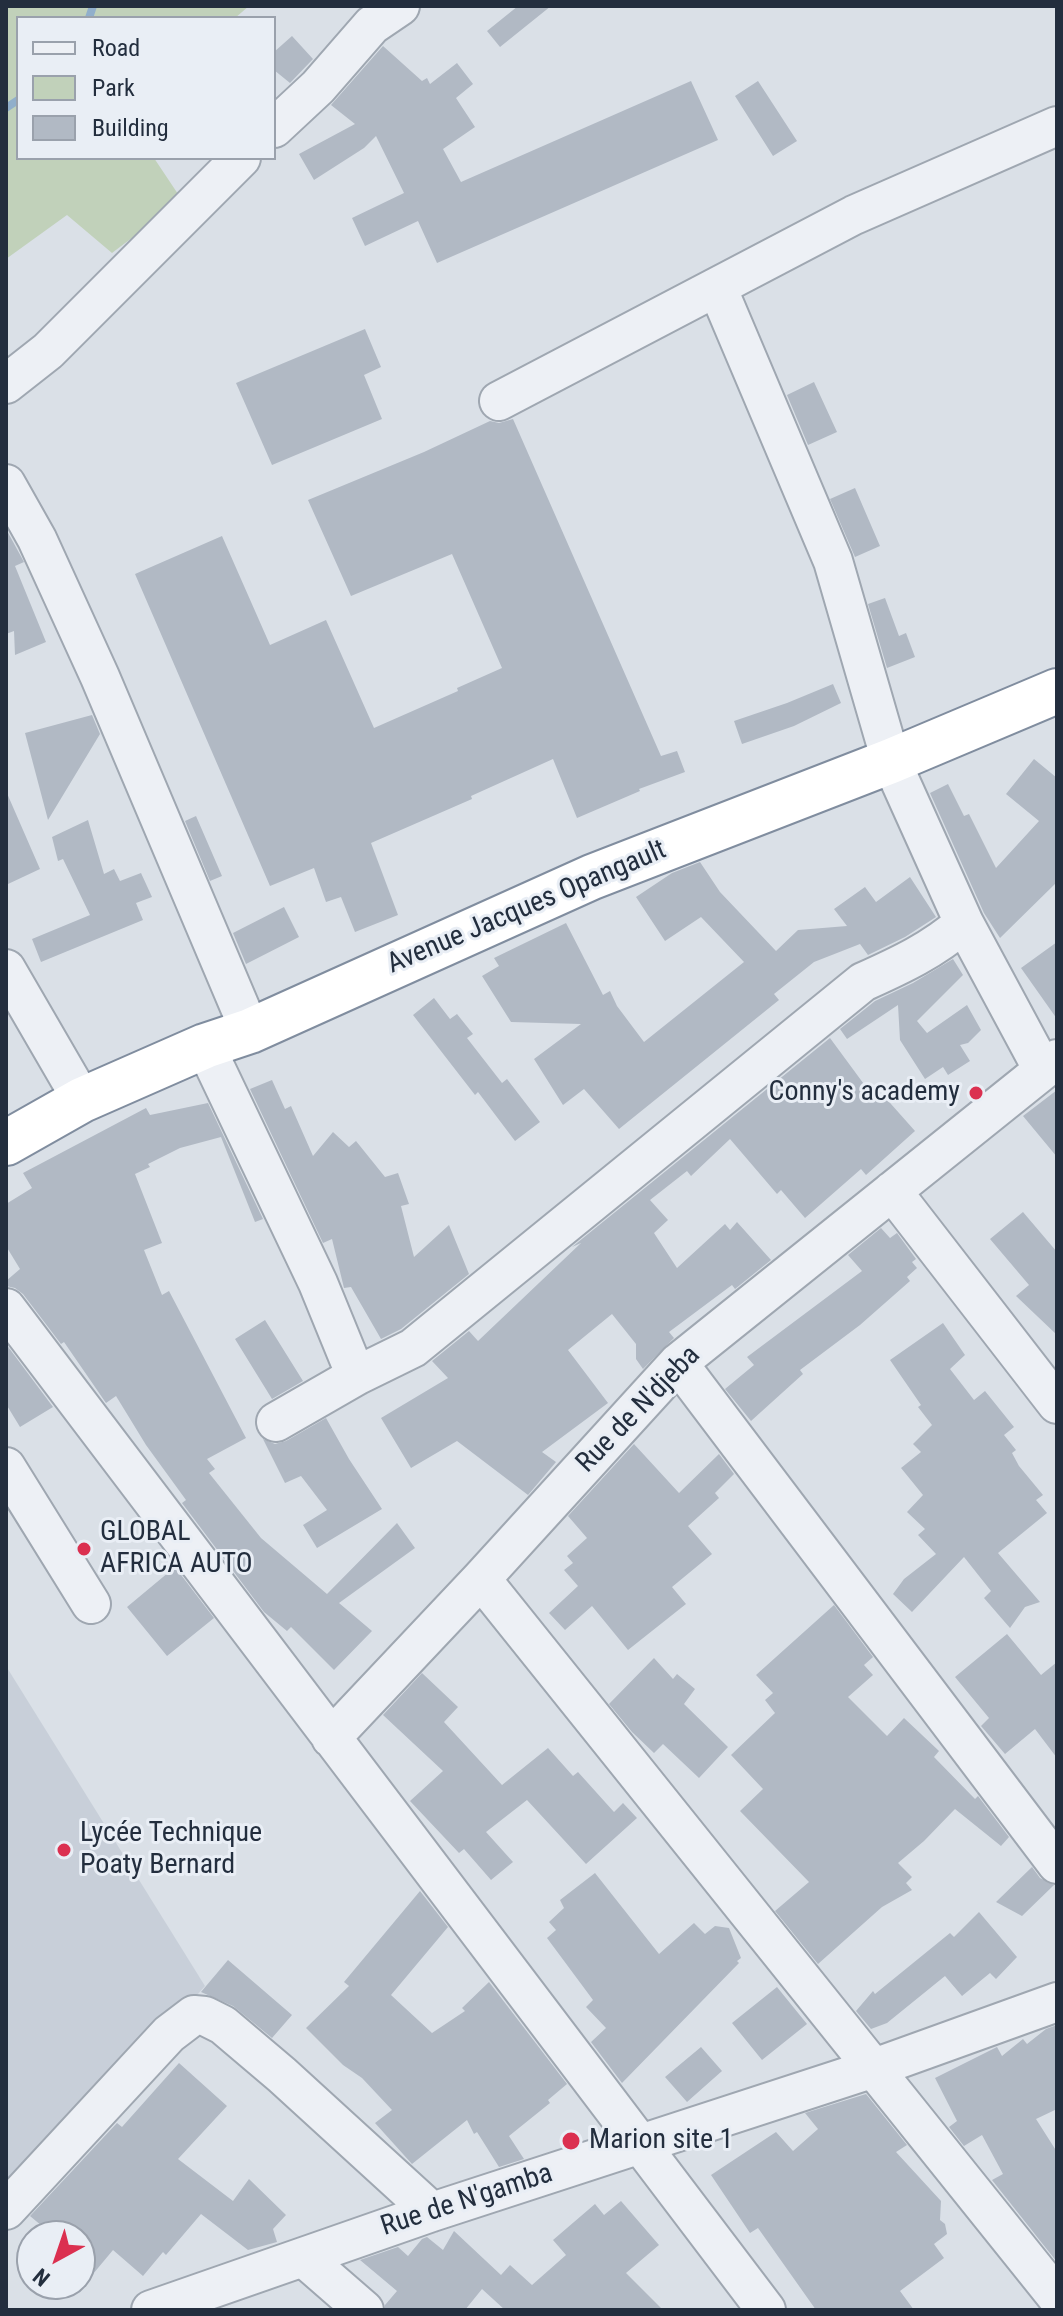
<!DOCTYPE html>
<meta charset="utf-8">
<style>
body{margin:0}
#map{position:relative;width:1063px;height:2316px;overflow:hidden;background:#dae0e7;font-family:"Roboto Condensed",sans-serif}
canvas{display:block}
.frame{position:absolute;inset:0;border:8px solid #232e3e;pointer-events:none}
.legend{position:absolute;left:16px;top:16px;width:260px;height:144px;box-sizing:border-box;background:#e9eef5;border:2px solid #9aa1ac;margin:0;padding:10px 14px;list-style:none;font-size:24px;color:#232e3e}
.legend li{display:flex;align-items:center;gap:16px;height:40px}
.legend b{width:40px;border:2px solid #9aa1ac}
.north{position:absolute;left:16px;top:2220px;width:80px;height:80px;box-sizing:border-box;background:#e9eef5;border:2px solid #9aa1ac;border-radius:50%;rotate:220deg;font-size:22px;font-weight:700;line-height:32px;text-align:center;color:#232e3e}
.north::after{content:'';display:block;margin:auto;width:28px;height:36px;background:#db3050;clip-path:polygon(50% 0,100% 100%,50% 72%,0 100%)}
</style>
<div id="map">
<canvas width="1063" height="2316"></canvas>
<div class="frame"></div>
<ul class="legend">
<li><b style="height:10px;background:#edf0f5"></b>Road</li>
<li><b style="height:22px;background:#c1d1ba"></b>Park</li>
<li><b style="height:22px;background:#b1b9c4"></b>Building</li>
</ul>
<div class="north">N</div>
</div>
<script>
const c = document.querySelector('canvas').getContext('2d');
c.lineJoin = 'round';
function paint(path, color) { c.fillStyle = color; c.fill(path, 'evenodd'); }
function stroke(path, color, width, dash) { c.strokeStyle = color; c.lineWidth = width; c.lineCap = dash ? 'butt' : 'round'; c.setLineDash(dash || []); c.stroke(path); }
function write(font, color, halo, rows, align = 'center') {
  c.font = font + ' "Roboto Condensed",sans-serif'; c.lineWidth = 6; c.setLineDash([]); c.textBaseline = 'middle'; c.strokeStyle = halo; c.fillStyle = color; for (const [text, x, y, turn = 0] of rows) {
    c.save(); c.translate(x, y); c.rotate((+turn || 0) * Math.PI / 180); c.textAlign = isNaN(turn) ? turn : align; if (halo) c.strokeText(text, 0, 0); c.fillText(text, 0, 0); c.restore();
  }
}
const built = new Path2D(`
 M6,1666L205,1986L6,2211Z`);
const green = new Path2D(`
 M6,6H249L235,18H18V158H154L182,200L112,253L67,215L6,259Z`);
const stream = new Path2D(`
 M89,18L93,6
 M6,108L18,100`);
const building = new Path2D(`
 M518,6H551L500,47L487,31Z
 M292,36L313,59L290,83L274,70V52Z
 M383,46L422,81L427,78L430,84L457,63L473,84L456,98L475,127L443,149L461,182L691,81L718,140L437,263L418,221L365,246L352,218L404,193L376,136L364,148L314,180L299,154L355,124L331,105Z
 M758,81L797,141L773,156L735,96Z
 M365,329L381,367L364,375L382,419L272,465L236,383Z
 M814,382L837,432L808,445L787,395Z
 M513,419L661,756L677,751L685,772L639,789L640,791L577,818L553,759L471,796L472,799L371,843L398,915L355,932L341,897L326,902L314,868L270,886L135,574L222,536L270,645L326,620L374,728L458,691L457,688L502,668L452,554L351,596L308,500L424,452L490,421L499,423Z
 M855,488L880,546L855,557L830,499Z
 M6,529L24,562L15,566L46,642L15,655L14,631L6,634Z
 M885,598L899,636L906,633L915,657L887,668L868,604Z
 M833,684L841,703L794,726L742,744L734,721L787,703Z
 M92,715L100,734L48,820L25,733Z
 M1034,759L1057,778V882L1000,938L984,913L930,793L948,784L964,816L969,814L996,868L1039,821L1006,794Z
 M6,791L40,869L8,884L6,887Z
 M196,816L222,876L210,881L185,821Z
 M88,820L104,874L114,869L120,881L141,873L152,897L136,903L143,920L41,962L32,939L90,915L63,859L58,861L52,837Z
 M700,862L720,892L776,951L798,930L847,926L834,909L865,887L876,902L910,877L936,917L905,937L868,955L860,944L814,962L774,994L779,1000L619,1129L584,1089L563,1105L534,1059L581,1024L511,1022L482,976L499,966L494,958L566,923L603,995L610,991L617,1006L644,1042L744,962L701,917L665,941L636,897L672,873Z
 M284,907L299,937L246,964L233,933Z
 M1057,942V1019L1021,968Z
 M953,959L963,975L917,1021L927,1033L967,1005L981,1030L968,1043L960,1045L970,1061L948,1075L943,1067L925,1079L900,1040L898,1005L847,1039L840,1029L875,1001L913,983Z
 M434,998L450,1019L457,1014L473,1034L467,1038L502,1083L507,1079L540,1122L515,1141L478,1092L475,1095L413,1015Z
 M830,1038L869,1091L875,1086L915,1131L866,1175L861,1169L805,1218L781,1190L777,1194L730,1139L691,1176L687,1171L650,1200L668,1220L654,1233L677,1268L725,1224L730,1230L737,1222L771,1260L735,1289L732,1285L669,1332L674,1338L643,1369L636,1359V1344L612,1314L568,1350L608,1403L542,1452L556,1462L528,1495L457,1441L411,1468L381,1418L448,1378L432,1361L469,1331L478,1341L581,1243L572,1247Z
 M272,1080L285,1109L291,1106L313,1156L333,1132L349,1147L356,1141L385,1177L398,1173L409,1204L401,1206L414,1257L449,1225L469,1274L401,1329L381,1339L351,1287L344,1288L332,1239L323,1243L250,1089Z
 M1057,1090V1157L1023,1116Z
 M208,1103L263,1219L255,1222L221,1137L180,1148L148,1164L150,1167L135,1174L162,1243L144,1250L162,1295L169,1291L246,1438L207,1459L215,1469L209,1473L261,1538L327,1594L397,1523L415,1548L339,1603L372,1631L334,1670L291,1627L287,1631L264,1612L182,1503L186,1500L146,1445L116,1396L106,1403L64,1342L61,1344L23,1294L15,1288L6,1286V1281L20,1269L6,1246V1204L32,1188L23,1173L146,1108L150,1115Z
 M1023,1212L1057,1252V1335L1016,1296L1029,1285L990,1239Z
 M881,1228L890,1238L897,1233L916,1259L912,1262L917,1268L907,1277L910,1281L860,1325L800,1370L803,1374L751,1421L725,1389L754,1365L747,1357L862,1271L848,1255Z
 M265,1320L303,1381L272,1399L235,1339Z
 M943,1323L965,1355L950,1369L974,1400L985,1391L1014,1427L1004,1435L1016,1450L1012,1453L1019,1466L1043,1495L1036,1500L1047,1513L998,1553L1040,1602L1025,1607L1010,1628L984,1598L991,1591L964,1557L912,1612L893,1594L904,1579L936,1554L918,1535L925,1529L907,1512L923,1495L901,1468L921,1452L913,1444L932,1425L918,1407L921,1405L890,1360Z
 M6,1344L53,1407L20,1427L6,1404Z
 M326,1418L349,1459L382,1509L317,1548L303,1525L327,1510L301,1476L285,1483L263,1439L275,1444L286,1441Z
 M634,1444L679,1493L719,1454L734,1474L715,1493L719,1498L688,1526L712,1554L672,1587L686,1604L628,1650L592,1606L565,1630L549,1613L578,1586L564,1570L573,1563L567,1556L587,1538L568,1516Z
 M175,1567L214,1618L167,1656L127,1607Z
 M834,1605L873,1657L864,1665L873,1675L848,1697L887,1736L904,1718L939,1751L934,1757L975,1799L978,1796L1009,1837L1001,1846L955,1809L924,1841L898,1863L912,1877L906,1883L912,1890L882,1907L818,1964L775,1911L809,1882L740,1811L763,1789L731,1755L775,1713L765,1700L773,1693L756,1675Z
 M1007,1634L1041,1675L1057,1662V1758L1035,1729L1005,1754L981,1726L989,1718L955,1677Z
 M654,1658L673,1679L677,1674L695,1689L684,1704L728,1747L699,1778L663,1744L654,1753L632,1732L609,1704Z
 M422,1673L458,1707L444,1722L502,1785L548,1748L573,1776L578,1772L614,1812L623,1803L637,1818L586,1864L527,1800L486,1832L513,1862L491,1880L464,1849L459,1853L410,1801L443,1771L383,1715Z
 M1032,1867L1040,1878L1054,1885L1022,1916L996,1902Z
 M595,1873L659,1954L694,1923L705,1934L715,1926L729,1928L741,1958L737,1961L739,1963L622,2083L591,2042L606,2028L586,2007L593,2000L547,1938L556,1930L549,1922L564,1908L560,1900Z
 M420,1891L448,1927L391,1995L432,2033L465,2011L462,2008L489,1982L567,2084L548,2100L550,2103L509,2136L524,2159L499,2167L477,2132L474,2134L467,2120L412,2164L375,2123L392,2110L362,2078L343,2065L306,2028L349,1986L344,1982Z
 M979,1912L1017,1957L996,1979L990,1973L962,1996L945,1976L887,2023L871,2029L856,2011L873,1991L875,1994L950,1933L954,1937Z
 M228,1960L292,2015L272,2038L233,2006L201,1992Z
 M777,1987L807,2024L762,2060L732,2023Z
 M1057,2025V2109L1036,2119L1057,2152V2262L992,2180L1003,2174L982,2135L964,2146L949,2127L957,2121L935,2078L997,2047L1002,2056L1023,2039L1027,2044L1046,2029Z
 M701,2047L722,2071L687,2102L665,2077Z
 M179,2063L227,2106L178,2159L233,2201L249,2179L286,2215L273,2229L277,2242L248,2250L201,2214L166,2255L163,2252L143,2276L113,2250L93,2274L80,2263V2236H54L30,2216L117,2123L122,2127Z
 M866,2094L907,2145L896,2152L941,2201L940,2220L945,2224L947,2234L934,2244L944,2258L900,2291L914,2310H816L758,2228L750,2233L711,2175L776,2132L793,2151L818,2129L805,2113Z
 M621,2201L659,2245L626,2273L663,2310H505L482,2289L465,2310H385V2305L397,2291L360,2260L398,2247L408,2256L422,2239L427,2237L443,2250L454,2231L501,2275L510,2265L532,2285L566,2255L553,2240L595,2204L604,2215Z`);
const minor = new Path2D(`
 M274,128L318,87L372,25L400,6
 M717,287L833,561L891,761L964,923L1043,1070
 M6,384L48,351L241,158
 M499,401L854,215L1057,126
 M6,484L37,539L100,677L250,1031
 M6,969L82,1100
 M205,1046L318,1283L356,1376
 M892,1191L1057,1404
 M6,1308L766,2310
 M678,1363L1057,1864
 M276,1422L356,1376L413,1348L863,982C901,965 933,950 964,923
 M6,1467L91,1604
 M481,1579L1057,2297
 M331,1738L481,1579L678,1363L1057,1059
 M6,2210L169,2034L194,2015L205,2016L223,2025L282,2075L432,2212
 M303,2257L364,2310
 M151,2310L432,2212L874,2068L1057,2002`);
const highway = new Path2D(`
 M6,1143L82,1100L205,1046L250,1031L592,877L891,761L1057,691`);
const markers = [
 [976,1093,8,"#db3050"],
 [84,1549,8,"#db3050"],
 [64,1850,8,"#db3050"],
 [571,2141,10,"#db3050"]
];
const streetNames = [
 ["Avenue Jacques Opangault",527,908,-23],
 ["Rue de N'djeba",639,1410,-46],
 ["Rue de N'gamba",467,2201,-18]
];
const poiNames = [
 ["Conny's academy",960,1093,"right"],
 ["GLOBAL",100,1533],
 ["AFRICA AUTO",100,1565],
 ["Lycée Technique",80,1834],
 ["Poaty Bernard",80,1866],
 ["Marion site 1",589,2141]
];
paint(built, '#c8cfd9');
paint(green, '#c1d1ba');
stroke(stream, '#91afcb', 8);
paint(building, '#b1b9c4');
stroke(minor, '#9fa7b1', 42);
stroke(highway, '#808d9f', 48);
stroke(minor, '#edf0f5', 38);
stroke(highway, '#fff', 44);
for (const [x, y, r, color] of markers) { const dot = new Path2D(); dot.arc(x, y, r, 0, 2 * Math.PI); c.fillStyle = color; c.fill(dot); stroke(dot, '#e9eef5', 3); }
write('28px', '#232e3e', '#e9eef5', streetNames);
write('28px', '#232e3e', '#e9eef5', poiNames, 'left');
</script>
